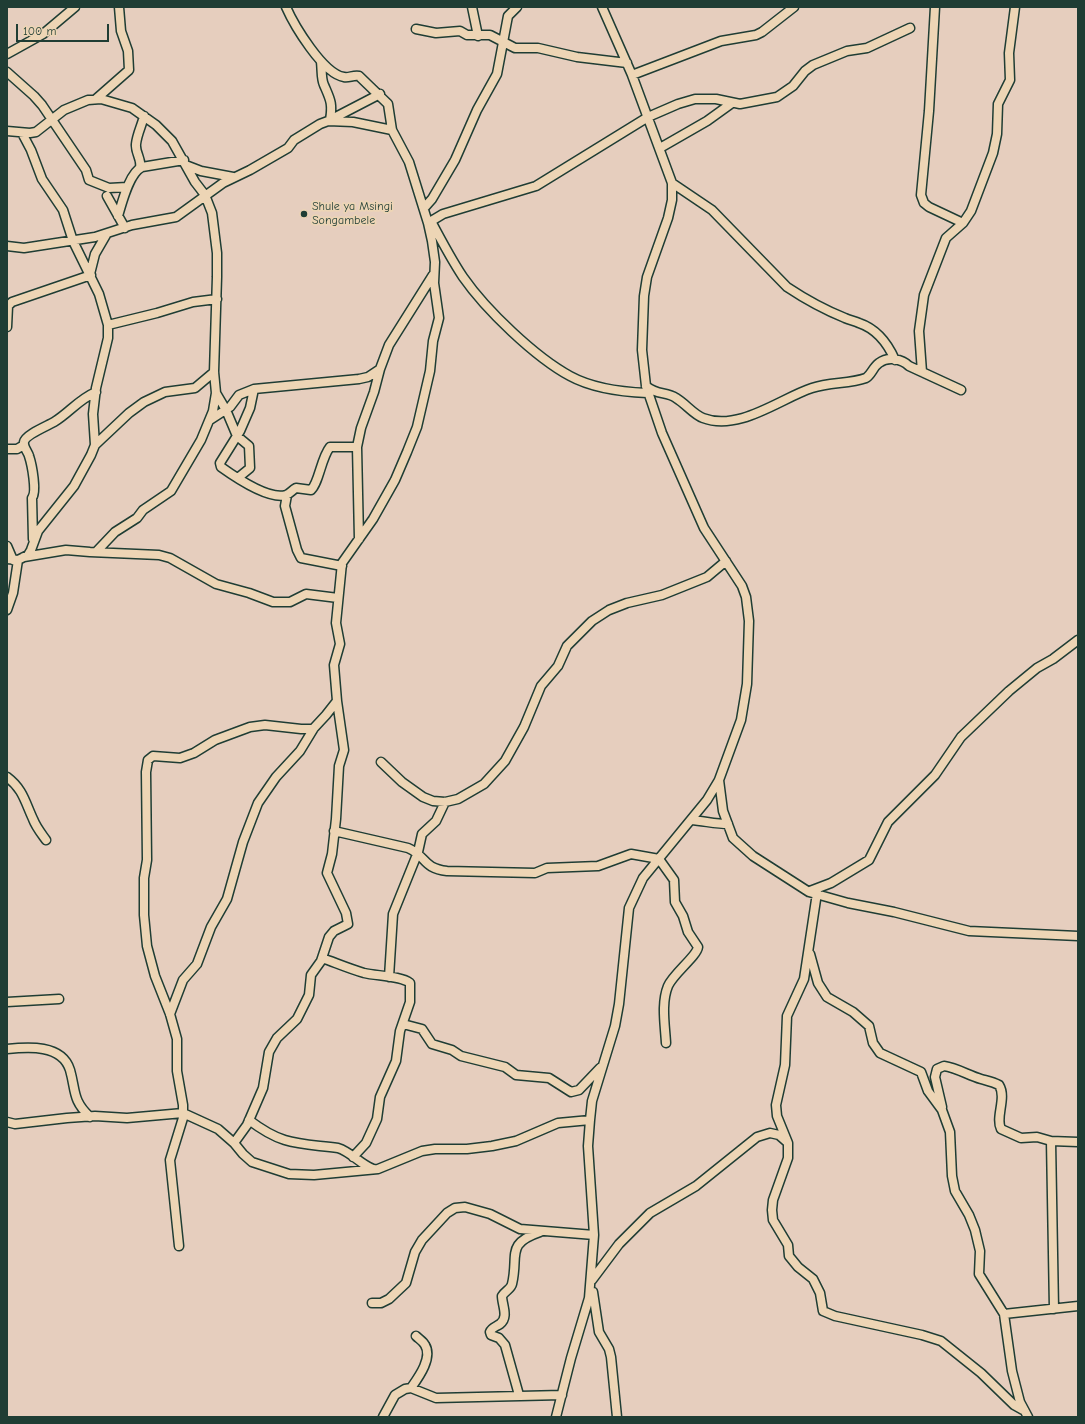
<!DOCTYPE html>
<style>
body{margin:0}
#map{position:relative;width:1085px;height:1424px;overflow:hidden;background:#e6cebe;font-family:"Comic Neue",sans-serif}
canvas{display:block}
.frame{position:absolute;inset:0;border:8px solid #1f3d34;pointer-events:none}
.scale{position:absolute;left:16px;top:24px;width:93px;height:18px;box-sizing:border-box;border:2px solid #1f3d34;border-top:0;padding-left:5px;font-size:12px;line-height:14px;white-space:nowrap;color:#1f3d34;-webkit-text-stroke:3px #edd5b5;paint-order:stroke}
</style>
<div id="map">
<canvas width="1085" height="1424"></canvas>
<div class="frame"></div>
<div class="scale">100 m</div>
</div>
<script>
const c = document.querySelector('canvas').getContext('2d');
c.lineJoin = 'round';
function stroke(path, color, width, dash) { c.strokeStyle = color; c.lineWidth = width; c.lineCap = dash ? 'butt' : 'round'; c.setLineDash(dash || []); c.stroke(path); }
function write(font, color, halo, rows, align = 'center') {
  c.font = font + ' "Comic Neue",sans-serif'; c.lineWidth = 3.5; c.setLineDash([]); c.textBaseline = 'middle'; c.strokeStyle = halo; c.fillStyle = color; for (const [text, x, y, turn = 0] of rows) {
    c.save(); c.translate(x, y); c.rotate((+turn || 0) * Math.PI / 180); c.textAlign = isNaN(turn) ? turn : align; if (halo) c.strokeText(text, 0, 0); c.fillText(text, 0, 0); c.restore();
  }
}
const minor = new Path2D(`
 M472,7L478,36
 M935,7L929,111L921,195L924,203L929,207L963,223
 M416,29L436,33L460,31L467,35H490L515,48H538L577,57L627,63
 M7,54L43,34L75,7
 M321,62C322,69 321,79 324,85C330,99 333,103 330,120
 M7,72L34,96L42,105L86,170L89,180L109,188L127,187
 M632,75L721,41L756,35L762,32L794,7
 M96,99L129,70L128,51L121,31L119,7
 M328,121L380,94
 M7,131L30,133L36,132L64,110L88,100L101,99L132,108L156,125L172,141L195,182L205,195L212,213L217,253V277L214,372L216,393L213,411L201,440L171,491L143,510L137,518L115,532L96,552
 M660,148L707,121L732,103
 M188,166L201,171L233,177
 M140,168C142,159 135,153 136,144C137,134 142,125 144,116
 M672,183L712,210L787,287C805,299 825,310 845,318C849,320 855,321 859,323C877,329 888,344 895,360
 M107,196L125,228
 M424,208L432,199L455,160L477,110L497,74L508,16L517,7
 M118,216C122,203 129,173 142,167L184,160
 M431,221C441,240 451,259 463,277C486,310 535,357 570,376C592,388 622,392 647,393
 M428,223L443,214L536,186L648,117L678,104L695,99H716L740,104L777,97L793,86L805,71L813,65L847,51L867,48L910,28
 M7,246L24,248L95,237L132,225L176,217L223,183L250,170L288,148L294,140L320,124L328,121L353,122L392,130
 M90,274L95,254L106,235
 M108,325L157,313L193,302L217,299
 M7,327L8,306L12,302L91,275
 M922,372L919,331L924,295L946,238L963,223L971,211L993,153L997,134L998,104L1010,80L1009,53L1015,7
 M646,386C658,396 666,391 676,398C686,404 693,414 703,418C739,432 781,398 812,388C830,382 849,384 866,378C872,374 873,367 879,363C888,356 902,359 909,366L961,390
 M254,389L250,408L240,431L220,463L221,467C235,477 268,500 286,495C290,494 292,490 296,488L311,490C319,483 321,458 330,447H357
 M216,393L226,410L237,436L249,446L250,468L239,477
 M210,420L230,407L239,395L254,389L359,379L368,377L380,369L389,345L433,275
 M95,445L129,413L144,402L165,392L195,388L214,372
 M7,449H17L24,445
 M287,495L285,506L297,550L301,558L342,566
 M33,539L32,498C37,492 32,465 29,456C28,452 23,447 24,442C25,435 47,426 54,422C69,413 79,399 96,392
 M359,539L357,447L361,428L374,392L380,369
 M7,546L13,560
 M24,557L66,550L90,552L159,555L170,558L216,584L249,593L273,602H290L306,594L338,598
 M7,559L18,560L28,555L31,550L38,531L74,486L91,455L95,445L93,414L96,388L108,338V325L99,294L73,241L63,210L42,179L31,150L22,133
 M7,610L13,593L18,560
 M381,762L402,782L423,797L433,801L445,802L458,799L484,784L505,761L524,727L541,686L558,666L567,646L592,621L609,610L627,603L662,595L707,577L726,561
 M7,777C23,789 25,802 33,819C36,827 41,833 46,840
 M719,780L723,811L733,838L753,856L809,892L848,903L894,912L969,931L1078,936
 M691,820C704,821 716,824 728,824
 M334,831L408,848C427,856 422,868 447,871L535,873L547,868L598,866L631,854L659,859L674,880L675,902L683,916L688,932L698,947C697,956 673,974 668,986C661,1003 665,1025 666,1043
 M810,891L831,883L869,860L888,822L935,775L961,737L1009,691L1037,668L1053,659L1078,640
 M817,893L804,979L787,1016L785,1065L776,1105L777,1116L788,1143V1158L773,1200L772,1210L773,1220L788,1245L789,1256L798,1267L813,1279L820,1293L823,1311L835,1316L922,1335L941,1341L981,1373L1014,1405L1023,1410
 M810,954L818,983L827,997L853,1012L869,1026L873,1043L880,1053L921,1072L928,1091L942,1110L950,1132L952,1176L955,1191L969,1215L975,1230L980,1251L979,1274L1004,1314L1012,1371L1020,1402L1028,1417
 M322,958C336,963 350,969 364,973C377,976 401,976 410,983V1002L400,1031L396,1061L380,1097L377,1119L366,1143L353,1157
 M389,977L393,914L418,852L422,834L436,821L445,802
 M7,1002L59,999
 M170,1014L183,980L197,964L211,927L227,899L243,842L258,803L276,777L300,751L314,728
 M403,1024L422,1029L432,1044L452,1050L461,1056L505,1067L516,1075L549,1078L571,1092L579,1090L600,1068
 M7,1049C28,1047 62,1044 70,1070C76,1091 72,1100 90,1117
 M942,1107L935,1077L937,1069L944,1066C957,1068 968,1075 981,1079C988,1081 993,1082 999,1085C1007,1098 995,1117 1001,1129L1021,1138L1037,1137L1051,1141L1078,1142
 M249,1120C283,1146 298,1143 338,1148C351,1152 360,1164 373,1169
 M7,1122L15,1124L67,1118L95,1116L127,1118L183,1113L218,1129L234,1143L243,1154L252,1162L289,1174L314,1175L378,1169L422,1151L435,1149H467L492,1146L516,1141L558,1123L590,1120
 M1051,1141L1054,1309
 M234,1143L247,1125L263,1088L269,1052L277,1038L297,1019L309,995L311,975L321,961L329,937L334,931L348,924L346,913L327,873L332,854L336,819L339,766L344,750L337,701
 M179,1246L170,1160L183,1118V1105L177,1071V1039L170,1014L155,976L147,946L144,915V878L147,860L146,772L148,760L153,756L180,758L194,753L215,740L250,727L265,725L301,729H313L326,715L337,701L334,665L340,644L336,623L342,563L373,519L395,480L407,452L417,427L430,371L433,341L439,318L434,283L435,262L432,241L428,223L409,162L392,130L388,104L359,76C353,75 349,78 344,77C323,74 294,25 286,7
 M592,1280L619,1244L650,1213L696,1186L757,1137L770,1133L779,1135L787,1142
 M593,1292L599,1332L609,1349L611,1357L617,1417
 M372,1303H381L389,1299L406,1283L415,1252L422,1240L447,1213L455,1208L465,1207L490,1214L520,1229L594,1235
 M1004,1314L1078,1306
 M411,1388C418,1378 433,1358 425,1345C423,1341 419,1339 416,1336
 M519,1395L505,1345L499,1338L491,1335L490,1332C492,1327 496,1327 500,1324C509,1317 502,1305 502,1296C505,1291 511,1289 512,1284C519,1255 505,1244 540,1232
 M383,1417L395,1395L405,1389L411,1388L436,1398L562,1395
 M556,1417L571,1358L589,1298L594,1235L588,1146L590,1120L592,1101L615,1026L619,1004L629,908L643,878L707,800L719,780L741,720L747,684L749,621L746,597L742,586L704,528L662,433L646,386L642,350L644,296L647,277L668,218L672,200V183L632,75L602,7`);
const markers = [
 [304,214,4,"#1f3d34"]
];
const poiNames = [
 ["Shule ya Msingi",312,207],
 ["Songambele",312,221]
];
stroke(minor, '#1f3d34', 11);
stroke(minor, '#edd5b5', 8);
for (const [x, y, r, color] of markers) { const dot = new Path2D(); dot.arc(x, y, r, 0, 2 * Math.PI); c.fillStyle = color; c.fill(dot); stroke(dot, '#edd5b5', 1.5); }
write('12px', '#1f3d34', '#edd5b5', poiNames, 'left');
</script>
